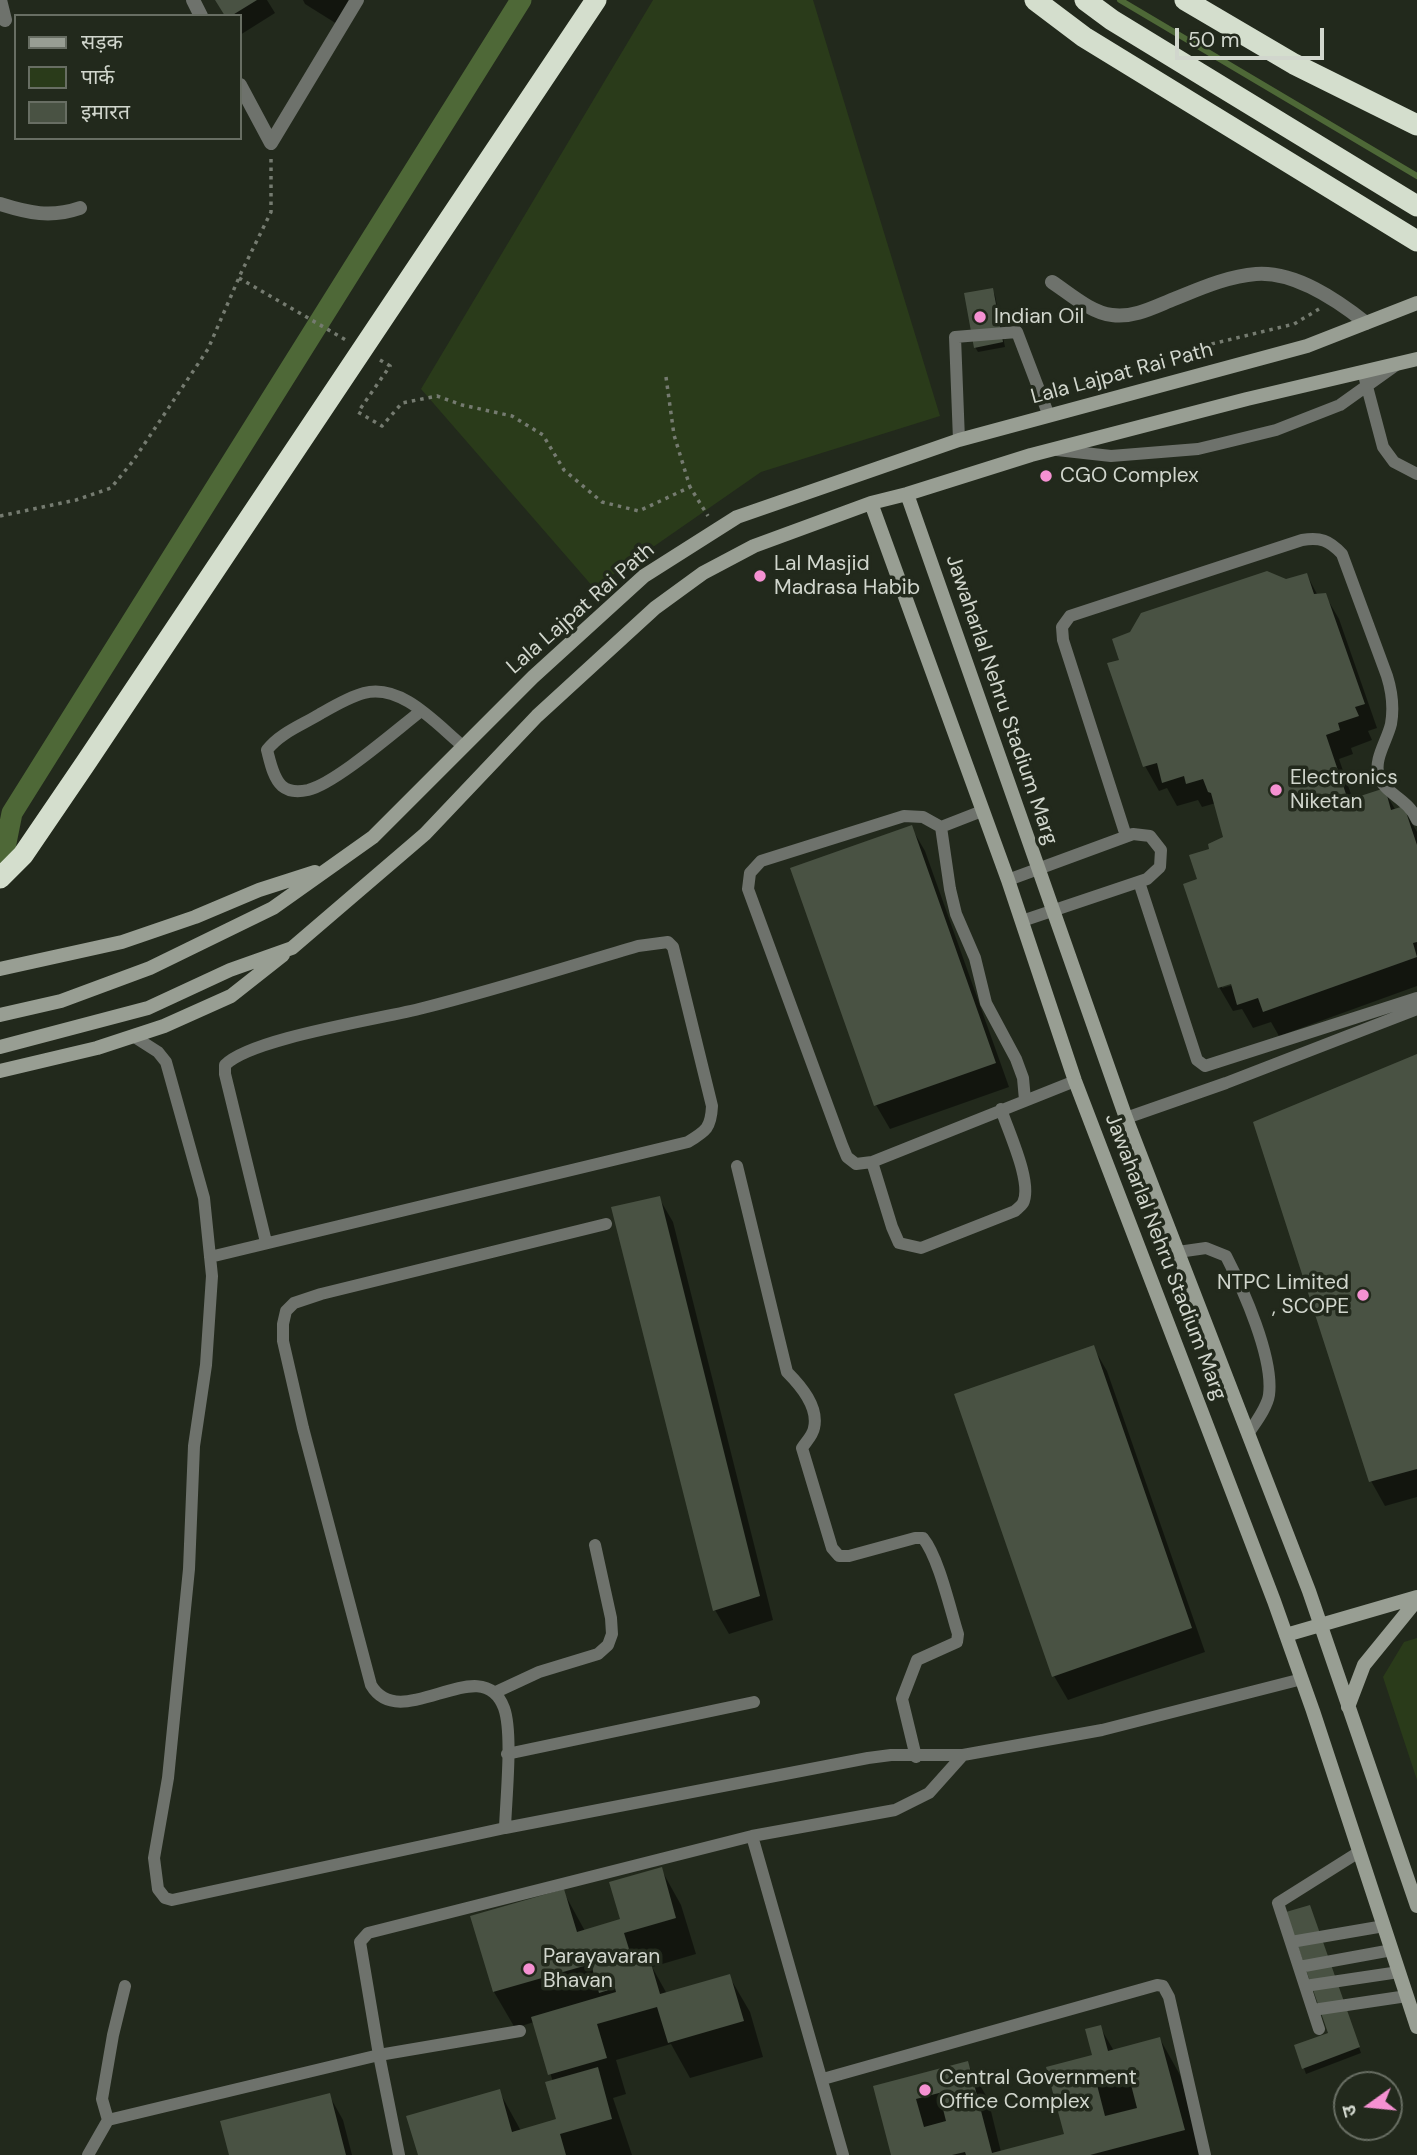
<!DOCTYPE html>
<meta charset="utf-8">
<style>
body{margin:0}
#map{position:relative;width:1417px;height:2155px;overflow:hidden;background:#22291c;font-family:"DM Sans","Noto Sans Devanagari",sans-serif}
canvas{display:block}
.legend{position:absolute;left:14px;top:14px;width:228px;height:126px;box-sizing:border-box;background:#22291c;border:2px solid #686e63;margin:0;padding:9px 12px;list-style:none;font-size:21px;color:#d1d6cd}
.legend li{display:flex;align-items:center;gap:14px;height:35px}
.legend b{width:35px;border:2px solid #686e63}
.north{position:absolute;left:1333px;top:2071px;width:70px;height:70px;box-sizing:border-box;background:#22291c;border:2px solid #686e63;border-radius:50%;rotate:255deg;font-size:19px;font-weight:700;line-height:28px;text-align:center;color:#d1d6cd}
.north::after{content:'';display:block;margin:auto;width:24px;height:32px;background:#f591d2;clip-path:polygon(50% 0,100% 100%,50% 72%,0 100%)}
.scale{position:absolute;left:1175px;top:28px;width:149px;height:32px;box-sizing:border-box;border:4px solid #d1d6cd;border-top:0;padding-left:9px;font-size:21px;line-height:24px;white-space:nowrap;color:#d1d6cd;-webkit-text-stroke:5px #22291c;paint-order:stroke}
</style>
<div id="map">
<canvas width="1417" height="2155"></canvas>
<ul class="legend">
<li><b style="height:9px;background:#989e93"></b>सड़क</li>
<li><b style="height:19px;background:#2a3b1a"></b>पार्क</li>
<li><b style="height:19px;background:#495243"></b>इमारत</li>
</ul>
<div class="north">उ</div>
<div class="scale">50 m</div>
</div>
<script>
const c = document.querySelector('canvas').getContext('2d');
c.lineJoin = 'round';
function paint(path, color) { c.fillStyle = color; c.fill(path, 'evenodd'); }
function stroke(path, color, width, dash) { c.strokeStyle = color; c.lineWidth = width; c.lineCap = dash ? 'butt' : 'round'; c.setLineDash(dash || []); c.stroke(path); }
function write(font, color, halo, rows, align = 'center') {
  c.font = font + ' "DM Sans",sans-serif'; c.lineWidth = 7; c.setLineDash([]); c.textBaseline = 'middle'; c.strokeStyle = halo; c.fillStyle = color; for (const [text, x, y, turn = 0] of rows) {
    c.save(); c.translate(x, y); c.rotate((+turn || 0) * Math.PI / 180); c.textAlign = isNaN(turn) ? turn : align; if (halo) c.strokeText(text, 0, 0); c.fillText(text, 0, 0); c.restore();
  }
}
const green = new Path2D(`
 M653,0H813L940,416L761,472L594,588L421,389Z
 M1417,1638V1780L1383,1677L1404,1642Z`);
const shadow = new Path2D(`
 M217,0H267L275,13L240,35V16H226Z
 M303,0H352L337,24L305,4Z
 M992,290L995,295L1005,347L978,352L975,347Z
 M1307,575L1318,596L1325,595L1339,619L1377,728L1368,731L1372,740L1351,748L1353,754L1339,759L1353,800L1384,790L1396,811L1403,808L1417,832V986L1279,1036L1271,1022L1253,1028L1242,1009L1233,1011L1219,987L1211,851L1226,838L1216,803L1202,807L1198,800L1177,806L1167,788L1159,791L1145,766L1121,661L1285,581ZM1239,980L1240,983L1222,988V985Z
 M911,827L925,851L1009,1087L890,1129L876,1105Z
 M1417,1056V1497L1385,1506L1371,1481Z
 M659,1198L673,1222L773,1620L729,1634L715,1610Z
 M1093,1347L1107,1371L1205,1652L1068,1700L1054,1676Z
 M661,1869L681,1905L696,1954L652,1967L667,1994L729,1976L750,2012L763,2057L690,2078L671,2044L616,2060L626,2094L613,2098L632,2155H419L499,2091L521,2131L558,2120L553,2082L534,2022L515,2028L494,1992L473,1917L563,1891L585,1931L622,1920Z
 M1312,1912L1361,2053L1306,2074L1296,2046L1330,2034Z
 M1100,2027L1114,2051L1160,2039L1180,2075L1202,2155H893L875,2087L967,2063L988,2099L1001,2152L1066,2135L1094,2056Z
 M329,2095L343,2120L352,2155H231Z`);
const stream = new Path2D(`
 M1120,0L1417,176`);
const canal = new Path2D(`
 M0,873L12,813L521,0`);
const building = new Path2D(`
 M215,0H257L231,16H225Z
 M993,288L1003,342L974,348L964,293Z
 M1267,571L1286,579L1307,573L1314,594L1326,593L1365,704L1355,707L1359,716L1338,723L1340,730L1326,735L1348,800L1385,788L1391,810L1404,806L1417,845V942L1413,943L1417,957L1263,1012L1258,998L1237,1005L1231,984L1218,988L1183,884L1197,879L1189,855L1209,849L1208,844L1223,837L1211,793L1208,792L1203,779L1186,784L1184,776L1162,783L1157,763L1143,767L1107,663L1119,660L1112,639L1130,632L1141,613Z
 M912,825L996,1063L874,1106L790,868Z
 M1417,1054V1469L1369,1482L1253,1122Z
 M660,1196L760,1596L713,1611L611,1207Z
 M1094,1345L1192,1628L1052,1677L954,1394Z
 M662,1867L676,1918L624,1933L634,1965L650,1960L660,1994L730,1974L744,2021L668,2043L657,2007L597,2024L607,2058L548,2075L531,2017L616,1992L615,1988L599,1993L591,1964L493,1992L470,1916L564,1889L577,1932L620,1919L609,1882Z
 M1310,1905L1360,2047L1302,2069L1294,2045L1328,2033L1286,1912Z
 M1101,2025L1108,2051L1160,2037L1185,2130L1090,2155H966L965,2152L952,2155H891L873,2086L968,2061L992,2153L1064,2134L1046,2067L1092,2055L1085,2029ZM1129,2077L1137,2108L1105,2116L1097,2085ZM939,2093L946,2121L924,2127L916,2099Z
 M598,2067L612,2119L560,2134L566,2155H418L406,2116L500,2089L512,2132L556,2119L545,2082Z
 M330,2093L346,2155H229L220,2121Z`);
const path = new Path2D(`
 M239,278L346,340
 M1195,348L1294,324L1319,309
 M380,360L390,366L358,412L382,426L402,403L437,396L462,405L512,416L543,435L564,470L602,502L639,511L690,487L708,516
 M666,377L674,435L690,487
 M0,516L76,500L111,488L133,461L208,349L241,273L271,212V159`);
const lane = new Path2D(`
 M1365,379L1383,447L1394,462L1417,474
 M959,440L955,337L1017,332L1049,416
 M1057,450L1111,456L1198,449L1223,443L1276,430L1340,405L1396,365
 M421,711C395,731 336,783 308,790C299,792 289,792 282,786C273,778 270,761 267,750C280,733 302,725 320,714C334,706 349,697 364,693C402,683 437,725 464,747
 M982,811L941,827L923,817L904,816L761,861L750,873L748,889L842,1145L847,1157L856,1164L872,1162L1075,1081
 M941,827L950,889L956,914L975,958L986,1003L1016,1059L1023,1078L1025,1100
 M1126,836L1063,640L1062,627L1070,616L1302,540C1320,537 1329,540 1342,554L1387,676C1392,692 1394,707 1391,724C1387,741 1373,760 1379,776C1384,794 1408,798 1417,820
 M1008,880L1133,834L1150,836L1161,850L1160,867L1147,879L1022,921
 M1139,882L1197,1060L1205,1066L1417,998
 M133,1036L158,1052L166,1062L204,1198L212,1276L206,1365L194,1446L189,1569L168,1778L154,1858L158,1889L165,1898L172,1900L505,1828L868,1758L891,1755H963L1102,1730L1302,1679
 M1126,1118L1226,1083L1417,1009
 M872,1162L892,1227L899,1243L921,1248L1015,1211C1017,1209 1021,1206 1023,1203C1033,1183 1008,1131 1001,1109
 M737,1166L787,1372C801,1386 819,1407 814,1428C813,1435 806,1442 802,1448L832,1548L839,1556H849L915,1538H923C939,1558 950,1609 958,1634L957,1642L917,1660L902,1699L916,1757
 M1178,1252L1206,1248L1226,1256C1243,1289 1274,1358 1269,1395C1267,1408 1255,1423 1248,1434
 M210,1257L688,1142C706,1131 711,1128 712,1106L673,947L668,942L638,946C567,967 495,990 423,1008C381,1019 251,1038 225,1065V1074L266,1242
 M496,1692L539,1672L598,1654L608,1645L612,1634L611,1618L595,1545
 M507,1754L754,1702
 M505,1828C506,1798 513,1733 504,1708C482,1648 401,1736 371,1685L303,1428L283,1341V1324L286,1311L294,1303L321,1294L606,1224
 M752,1836L843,2155
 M1291,1942L1384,1926
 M1299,1967L1392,1950
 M1305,1986L1399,1972
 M1313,2010L1407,1996
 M1319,2029L1278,1903L1359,1852
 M823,2079L1157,1985L1163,1986L1169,1997L1205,2155
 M108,2120L102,2099L113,2035L125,1986
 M88,2155L108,2120L379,2055L520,2031
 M399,2155L379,2055L360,1942L368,1933L752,1836L895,1810L929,1793L963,1755`);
const street = new Path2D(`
 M0,0L5,20
 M193,0L201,16
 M240,85L271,143L357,0
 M0,204C28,213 51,218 80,208
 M1052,282C1069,293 1091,313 1112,315C1134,318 1154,307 1174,299C1199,289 1228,276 1256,274C1295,271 1337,300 1366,323`);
const secondary = new Path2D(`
 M907,494L1126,1118L1309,1591L1417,1906
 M871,503L1008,880L1075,1081L1274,1601L1313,1711L1417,2027
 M0,969L122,942L195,917L259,890L315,872
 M0,1015L61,1001L150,968L273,908L373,837L533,677L644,576L737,517L959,440L1307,346L1417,303
 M0,1047L148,1008L230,970L292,948L425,834L537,716L655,608L703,573L754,546L871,503L907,494L1031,455L1247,399L1417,359
 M0,1071L97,1048L164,1026L231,996L283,955
 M1286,1635L1417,1597
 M1348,1707L1364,1665L1417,1600`);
const highway = new Path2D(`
 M1035,0L1084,37L1417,241
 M1085,0L1112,20L1417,206
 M1185,0L1294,64L1417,125`);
const highwayBridge = new Path2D(`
 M0,878L23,855L85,764L596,0`);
const markers = [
 [980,317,7,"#f591d2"],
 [1046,476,7,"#f591d2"],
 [760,576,7,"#f591d2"],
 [1276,790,7,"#f591d2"],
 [1363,1295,7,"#f591d2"],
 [529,1969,7,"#f591d2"],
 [925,2090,7,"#f591d2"]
];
const poiNames = [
 ["Indian Oil",994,317],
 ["CGO Complex",1060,476],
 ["Lal Masjid",774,564],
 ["Madrasa Habib",774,588],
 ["Electronics",1290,778],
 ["Niketan",1290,802],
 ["NTPC Limited",1349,1283,"right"],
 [", SCOPE",1349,1307,"right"],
 ["Parayavaran",543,1957],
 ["Bhavan",543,1981],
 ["Central Government",939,2078],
 ["Office Complex",939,2102]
];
const streetNames = [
 ["Lala Lajpat Rai Path",1122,374,-15],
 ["Lala Lajpat Rai Path",581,609,-41],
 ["Jawaharlal Nehru Stadium Marg",1001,700,71],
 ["Jawaharlal Nehru Stadium Marg",1165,1257,69]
];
paint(green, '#2a3b1a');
paint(shadow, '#0007');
stroke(stream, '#4e6837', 6);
stroke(canal, '#4e6837', 21);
paint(building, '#495243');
stroke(path, '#757b70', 3.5, [3.5, 5]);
stroke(lane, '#6e726c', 12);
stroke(street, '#6e726c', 14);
stroke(secondary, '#989e93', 14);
stroke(highway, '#d4decd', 21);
stroke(highwayBridge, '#d4decd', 21);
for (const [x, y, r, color] of markers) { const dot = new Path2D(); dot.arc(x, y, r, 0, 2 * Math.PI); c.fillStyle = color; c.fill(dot); stroke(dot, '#22291c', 2.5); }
write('21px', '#d1d6cd', '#22291c', poiNames, 'left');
write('21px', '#d1d6cd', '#22291c', streetNames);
</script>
